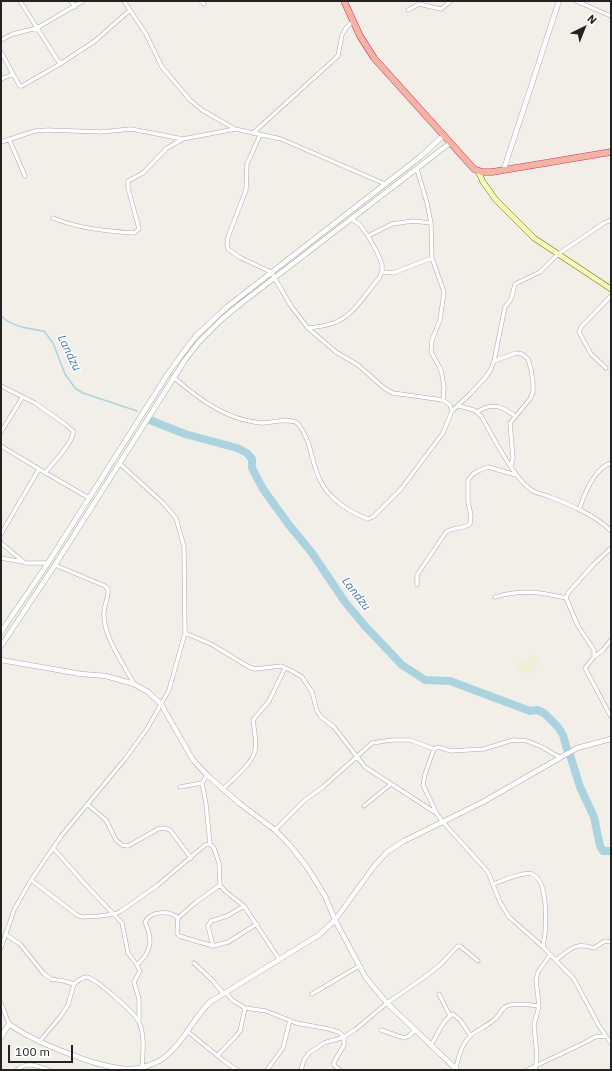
<!DOCTYPE html>
<style>
body{margin:0}
#map{position:relative;width:612px;height:1071px;overflow:hidden;background:#f2efe9;font-family:"IBM Plex Sans",sans-serif}
canvas{display:block}
.frame{position:absolute;inset:0;border:2px solid #222;pointer-events:none}
.north{position:absolute;left:564px;top:8px;width:40px;height:40px;-webkit-text-stroke:3px #fff;paint-order:stroke;rotate:43deg;font-size:11px;font-weight:700;line-height:16px;text-align:center;color:#222}
.north::after{content:'';display:block;margin:auto;width:14px;height:18px;background:#222;clip-path:polygon(50% 0,100% 100%,50% 72%,0 100%)}
.scale{position:absolute;left:8px;top:1045px;width:65px;height:18px;box-sizing:border-box;border:2px solid #222;border-top:0;padding-left:5px;font-size:12px;line-height:14px;white-space:nowrap;color:#222;-webkit-text-stroke:3px #fff;paint-order:stroke}
</style>
<div id="map">
<canvas width="612" height="1071"></canvas>
<div class="frame"></div>
<div class="north">N</div>
<div class="scale">100 m</div>
</div>
<script>
const c = document.querySelector('canvas').getContext('2d');
c.lineJoin = 'round';
function paint(path, color) { c.fillStyle = color; c.fill(path, 'evenodd'); }
function stroke(path, color, width, dash) { c.strokeStyle = color; c.lineWidth = width; c.lineCap = dash ? 'butt' : 'round'; c.setLineDash(dash || []); c.stroke(path); }
function write(font, color, halo, rows, align = 'center') {
  c.font = font + ' "IBM Plex Sans",sans-serif'; c.lineWidth = 3; c.setLineDash([]); c.textBaseline = 'middle'; c.strokeStyle = halo; c.fillStyle = color; for (const [text, x, y, turn = 0] of rows) {
    c.save(); c.translate(x, y); c.rotate((+turn || 0) * Math.PI / 180); c.textAlign = isNaN(turn) ? turn : align; if (halo) c.strokeText(text, 0, 0); c.fillText(text, 0, 0); c.restore();
  }
}
const farmland = new Path2D(`
 M532,654L540,657L532,675L515,669L521,659L528,663Z`);
const stream = new Path2D(`
 M1,316C13,327 29,329 44,331L53,343L65,374L75,388L83,393L137,411`);
const river = new Path2D(`
 M152,421L185,434L237,448L247,453L252,459V468L263,489L289,525L312,553L345,602L365,626L402,665L425,680L450,681L530,711L537,710L544,713L558,727L563,735L567,749
 M570,755L580,787L594,817L600,846L603,851H611`);
const minor = new Path2D(`
 M20,1L60,64
 M71,1L75,7
 M124,1L146,34L162,67L190,100L202,110L235,129L281,139L385,184
 M201,1L204,4
 M576,1L611,16
 M408,10L419,4L441,9L451,1
 M1,40L13,34L37,28L83,1
 M1,52L18,83L20,86H22L60,64L95,41L130,10
 M1,79L13,74
 M253,133L338,56L342,35L346,28L353,21
 M260,135L247,164L246,190L228,237L227,244L228,249L239,257L271,272L291,306L308,328L336,352L358,365L384,388L393,393L443,400L450,405L452,411
 M9,139L25,176
 M1,142L35,131L48,130L101,132L131,129L183,139
 M417,169L427,203L431,223
 M53,218C80,229 106,231 134,233L139,229L138,225L128,188V181L143,173L167,148L183,139L235,129
 M368,236L392,224L413,221L431,223L432,258L444,292L440,320L432,340L431,352L440,368L442,375L444,388L443,400
 M382,272L393,273L432,258
 M308,328C318,327 327,326 336,322C354,315 366,293 379,278L382,272V264L377,252L368,236L360,225L352,219
 M494,361L516,353L522,354L528,359L531,369L533,382V392L530,399L510,423L513,458L511,466
 M606,368L591,354L579,332L581,327L611,296
 M173,377C196,396 219,415 249,421C254,422 260,423 264,423C273,422 290,418 297,423C302,427 305,436 308,442C312,454 314,468 320,480C329,499 349,512 368,519L373,517L401,489L443,433L452,411L470,394L485,378L491,369L494,361L505,307L511,299L515,284L540,272L557,255L604,223L611,220
 M1,386L35,403L65,424L73,431C75,441 52,464 45,473
 M459,406L474,410L481,416C493,436 514,480 533,491C538,494 544,494 550,497C571,505 595,515 611,531
 M477,412C492,402 502,406 515,416
 M1,432L22,398
 M1,446L39,469
 M579,510C584,495 594,468 611,463
 M1,534L39,469L89,498
 M1,543L25,563H48
 M611,548L593,565L568,593L566,598L578,626L594,650V657L585,668L611,717
 M1,558L23,562
 M55,565L105,586L108,589C109,597 104,605 104,613C102,634 124,665 134,684
 M417,585V575L446,532C454,527 463,529 470,524L471,515L468,502V480L473,474L480,470L488,467L516,475
 M495,597C521,589 540,592 566,598
 M185,633L211,644L249,667L255,669L281,666L292,671L302,677L312,692L317,711L321,717L334,727L365,767L436,813
 M594,657L603,650L611,640
 M559,757L542,747L527,741L513,740L484,749L451,751L438,747L434,749L425,774L423,785L437,814L442,821L488,872L500,902L509,917L543,947L574,979L599,1026L611,1043
 M202,783L206,804L210,844L214,848L219,863L220,885L225,891L244,906L279,959
 M180,787L202,783L207,775
 M223,789C232,780 252,764 255,751C257,742 254,729 253,720L269,701L285,668
 M87,804L106,820L116,840L122,845L128,846L158,829L164,828L170,830L191,858
 M364,806L391,784
 M275,830L305,800L323,787L372,743L392,740H410L434,749
 M53,848L85,884L122,923L128,953L137,965L140,971L134,982L139,999V1021
 M31,880L77,915L82,917L99,916L115,914L121,911L158,885L205,845L210,844
 M493,884C502,881 524,871 532,874C550,881 546,932 543,947
 M220,885L195,903L178,918L177,933L179,936L213,946L228,942L257,924
 M5,934L20,944L44,974L51,979L64,981L74,984C78,981 81,977 87,977C96,979 135,1013 139,1022C145,1035 143,1053 142,1068
 M213,946L208,926L211,921L227,916L244,906
 M1,948L14,910L31,880L62,835L125,759L147,729L169,690L185,633L184,547L176,518L163,503L119,463
 M556,960C571,949 574,942 594,948L605,941L611,942
 M194,963L212,980L223,993
 M137,965C152,951 153,940 145,922C150,911 170,910 178,918
 M226,992L232,1000L245,1008L266,1011L296,1023L329,1029L339,1032L344,1037V1045L334,1062V1065L340,1070
 M312,994L359,966
 M439,994L450,1016
 M1,1003L9,1024
 M381,1030L404,1038L409,1036L415,1030
 M187,1031L224,1061L237,1070
 M40,1041L60,1017L68,1005L74,984
 M431,1045C437,1036 443,1019 453,1014L461,1021L470,1035
 M218,1055L236,1036L240,1031L245,1008
 M17,1070C27,1061 37,1066 49,1070
 M267,1070L283,1048L290,1020
 M301,1070L304,1060L309,1053L324,1043L344,1037L356,1029L387,1003L422,979L440,965L458,946H460L478,961
 M455,1070C458,1062 459,1053 463,1046C471,1030 483,1030 495,1019C499,1016 501,1010 505,1007C513,1002 530,1005 539,1006
 M527,1070L586,1042L595,1037L605,1036
 M535,1070L537,1056L534,1025L539,1006L536,980L538,972L550,955`);
const tertiary = new Path2D(`
 M504,169L559,1
 M1,632L48,563L167,375L182,354L196,336L227,307L420,157L443,136
 M1,646L55,565L185,360L198,343L222,319L243,302L450,143
 M1,660L81,674L106,676L134,684L148,692L161,704L193,760L207,775L239,803L275,830L289,844L307,867L325,896L335,920L366,978L387,1003L457,1070
 M1,1037L9,1024C34,1042 101,1070 132,1069C142,1068 152,1065 161,1060C183,1045 192,1019 210,1002L319,935L335,920L375,865L387,852L404,841L483,802L577,748L611,739`);
const secondary = new Path2D(`
 M478,171L483,182L496,200L534,238L611,289`);
const trunk = new Path2D(`
 M344,1L360,36L374,58L474,169L482,172H492L611,152`);
const waterNames = [
 ["Landzu",69,353,64],
 ["Landzu",356,594,52]
];
paint(farmland, '#eef0d5');
stroke(stream, '#aad3df', 1.5);
stroke(river, '#aad3df', 8);
stroke(minor, '#a9a9a9', 4.5);
stroke(tertiary, '#a9a9a9', 5.5);
stroke(secondary, '#707d05', 6);
stroke(trunk, '#dc2a67', 7);
stroke(minor, '#fff', 3.5);
stroke(tertiary, '#fff', 4.5);
stroke(secondary, '#f7fabf', 5);
stroke(trunk, '#f2b4a3', 6);
write('italic 12px', '#4a7aab', '#fff', waterNames);
</script>
